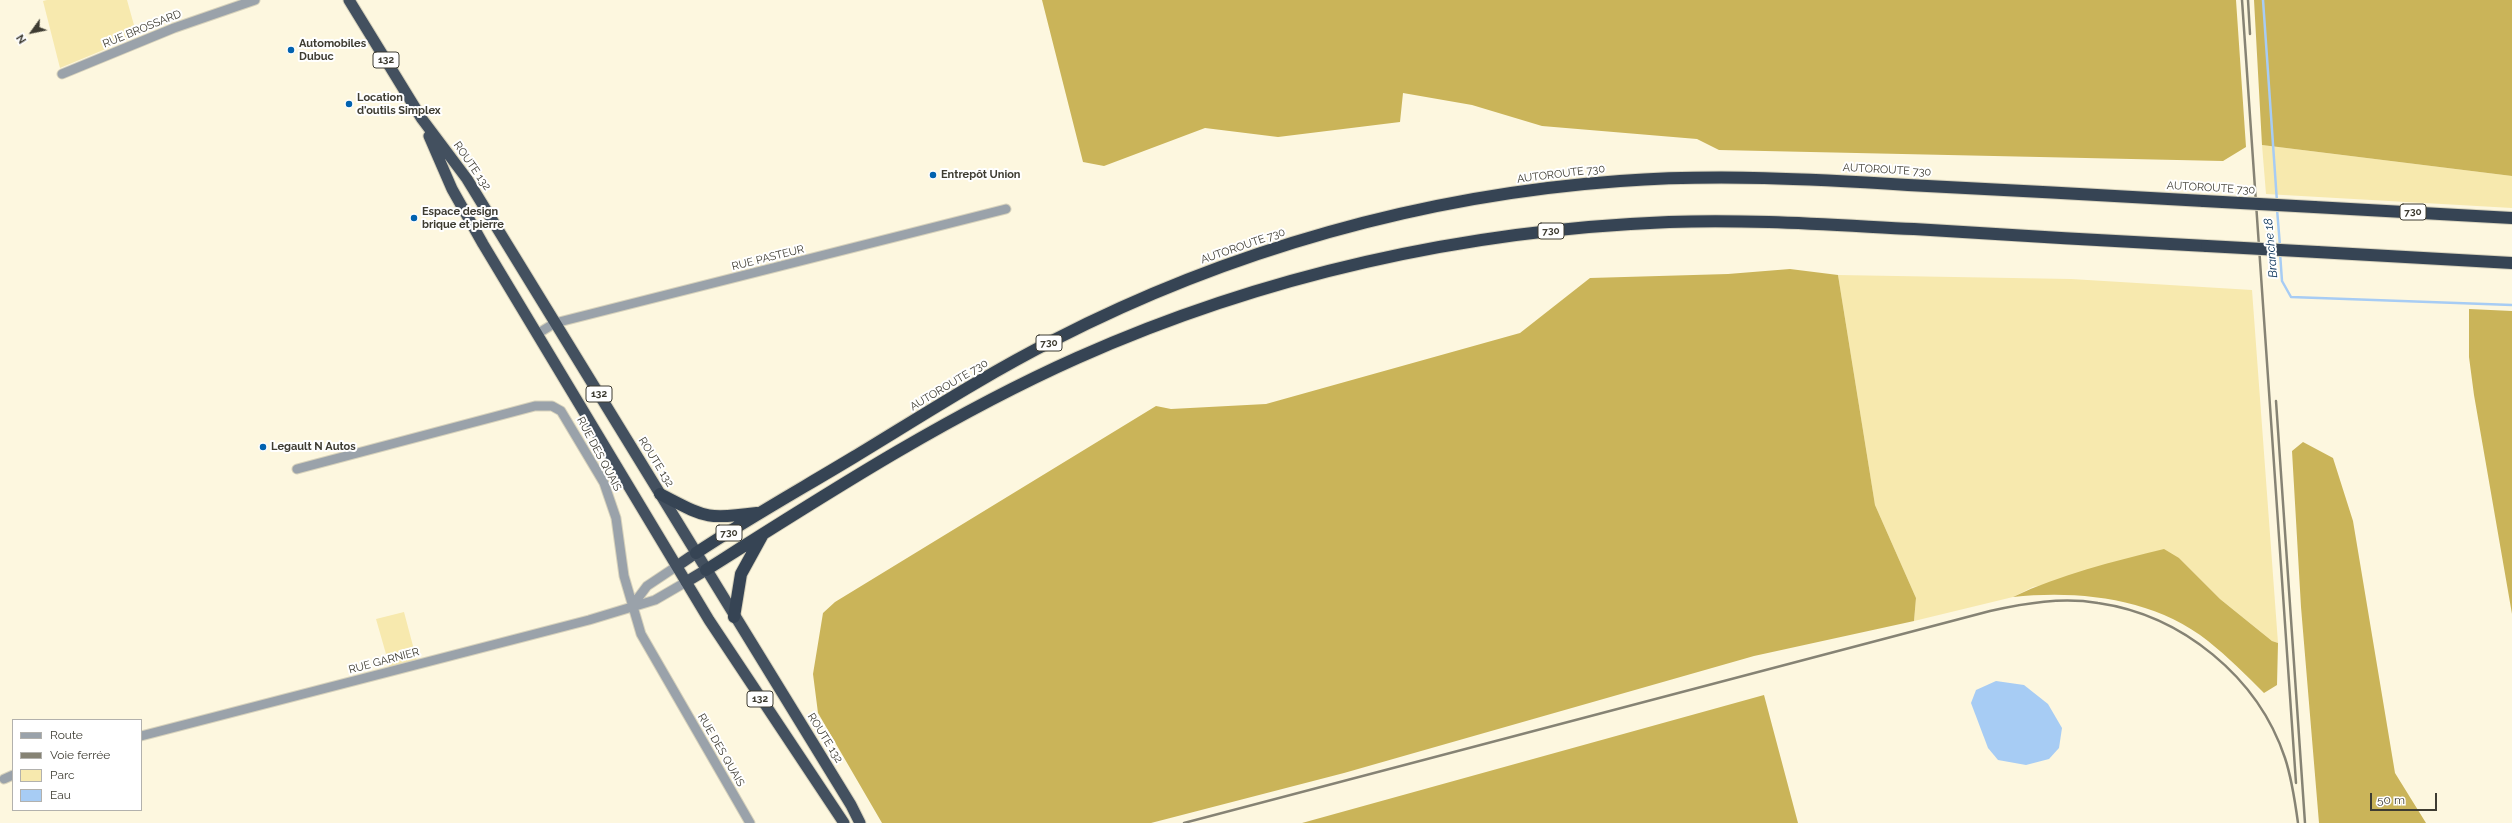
<!DOCTYPE html>
<meta charset="utf-8">
<style>
body{margin:0}
#map{position:relative;width:2512px;height:823px;overflow:hidden;background:#fdf7df;font-family:Raleway,sans-serif}
canvas{display:block}
.legend{position:absolute;left:12px;top:719px;width:130px;height:92px;box-sizing:border-box;background:#fff;border:1px solid #b2b1ad;margin:0;padding:5px 7px;list-style:none;font-size:12px;color:#3e3c32}
.legend li{display:flex;align-items:center;gap:8px;height:20px}
.legend b{width:20px;border:1px solid #b2b1ad}
.north{position:absolute;left:12px;top:12px;width:40px;height:40px;-webkit-text-stroke:3px #fff;paint-order:stroke;rotate:237deg;font-size:11px;font-weight:700;line-height:16px;text-align:center;color:#3e3c32}
.north::after{content:'';display:block;margin:auto;width:14px;height:18px;background:#3e3c32;clip-path:polygon(50% 0,100% 100%,50% 72%,0 100%)}
.scale{position:absolute;left:2370px;top:793px;width:67px;height:18px;box-sizing:border-box;border:2px solid #3e3c32;border-top:0;padding-left:5px;font-size:12px;line-height:14px;white-space:nowrap;color:#3e3c32;-webkit-text-stroke:3px #fff;paint-order:stroke}
</style>
<div id="map">
<canvas width="2512" height="823"></canvas>
<ul class="legend">
<li><b style="height:5px;background:#9aa2aa"></b>Route</li>
<li><b style="height:5px;background:#868374"></b>Voie ferrée</li>
<li><b style="height:11px;background:#f7e9ae"></b>Parc</li>
<li><b style="height:11px;background:#a7ccf4"></b>Eau</li>
</ul>
<div class="north">N</div>
<div class="scale">50 m</div>
</div>
<script>
const c = document.querySelector('canvas').getContext('2d');
c.lineJoin = 'round';
function paint(path, color) { c.fillStyle = color; c.fill(path, 'evenodd'); }
function stroke(path, color, width, dash) { c.strokeStyle = color; c.lineWidth = width; c.lineCap = dash ? 'butt' : 'round'; c.setLineDash(dash || []); c.stroke(path); }
function write(font, color, halo, rows, align = 'center') {
  c.font = font + ' Raleway,sans-serif'; c.lineWidth = 4; c.setLineDash([]); c.textBaseline = 'middle'; c.strokeStyle = halo; c.fillStyle = color; for (const [text, x, y, turn = 0] of rows) {
    c.save(); c.translate(x, y); c.rotate((+turn || 0) * Math.PI / 180); c.textAlign = isNaN(turn) ? turn : align; if (halo) c.strokeText(text, 0, 0); c.fillText(text, 0, 0); c.restore();
  }
}
const green = new Path2D(`
 M47,0H127L137,36L60,68L43,1Z
 M2262,145L2512,176V208L2266,194Z
 M1838,275L2071,279L2252,290L2278,643L2272,641L2220,599L2179,558L2033,587L2013,597L1914,621L1916,598L1875,505Z
 M404,612L417,661L390,668L376,619Z`);
const forest = new Path2D(`
 M1042,0H2236L2246,147L2223,161L1719,150L1697,139L1542,126L1472,105L1403,93L1400,122L1278,137L1205,128L1104,166L1083,162Z
 M2254,0H2512V176L2262,145Z
 M1790,269L1838,275L1875,505L1916,598L1914,621L1754,656L1344,773L1151,823H882L818,713L813,674L823,613L835,602L1156,406L1171,409L1266,404L1520,333L1590,278L1728,274Z
 M2469,309L2512,311V614L2474,395L2469,357Z
 M2303,442L2333,458L2353,521L2395,773L2426,823H2319L2301,607L2292,451Z
 M2164,549L2179,558L2220,599L2272,641L2278,643L2277,685L2264,693C2246,675 2228,657 2208,641C2154,598 2078,590 2013,597C2061,574 2112,562 2164,549Z
 M1764,695L1798,823H1302Z`);
const water = new Path2D(`
 M1996,681L2024,685L2048,704L2062,728L2059,748L2049,759L2026,765L1998,760L1988,748L1971,703L1976,690Z`);
const stream = new Path2D(`
 M2263,0L2277,202
 M2277,209L2280,246
 M2280,253L2282,281L2291,297L2512,305`);
const minor = new Path2D(`
 M62,74L174,28L255,0
 M537,334L555,323L1006,209
 M297,469L535,406H552L561,411L604,483L616,518L624,576L641,634L750,823
 M632,606L647,586L677,566
 M141,736L589,620L655,600L686,582
 M4,779L13,775`);
const trunk = new Path2D(`
 M349,0L422,119L467,179L851,805L860,823
 M429,136L452,189L483,244L709,620L844,823
 M677,566L696,553
 M686,582L706,570`);
const motorway = new Path2D(`
 M2314,207L2512,218
 M2317,252L2512,263
 M660,494C705,517 705,520 757,513
 M696,553C747,519 801,489 854,457C920,417 985,375 1054,340C1229,250 1424,195 1620,181C1717,174 1812,179 1908,185C2007,190 2105,195 2204,201
 M706,570C826,494 947,416 1077,358C1263,275 1465,230 1669,222C1751,219 1832,225 1914,229C2012,235 2109,241 2207,246
 M734,617L741,574L763,534`);
const rail = new Path2D(`
 M2242,0L2296,783
 M2248,0L2250,34
 M2276,401L2305,823
 M1184,823L1990,611C2026,603 2062,597 2098,603C2182,615 2258,677 2285,758C2292,779 2295,801 2298,823`);
const motorwayBridge = new Path2D(`
 M2204,201L2314,207
 M2207,246L2317,252`);
const markers = [
 [291,50,4,"#0162af"],
 [349,104,4,"#0162af"],
 [933,175,4,"#0162af"],
 [414,218,4,"#0162af"],
 [263,447,4,"#0162af"]
];
const shields = [
 [386,60,26],
 [2413,212,26],
 [1551,231,26],
 [1049,343,26],
 [599,394,26],
 [729,533,26],
 [760,699,26]
];
const shieldNames = [
 ["132",386,60],
 ["730",2413,212],
 ["730",1551,231],
 ["730",1049,343],
 ["132",599,394],
 ["730",729,533],
 ["132",760,699]
];
const streetNames = [
 ["RUE BROSSARD",142,29,-22],
 ["ROUTE 132",472,166,55],
 ["AUTOROUTE 730",1887,170,3],
 ["AUTOROUTE 730",1561,174,-7],
 ["AUTOROUTE 730",2211,188,3],
 ["AUTOROUTE 730",1243,246,-19],
 ["RUE PASTEUR",768,258,-14],
 ["AUTOROUTE 730",949,385,-31],
 ["RUE DES QUAIS",599,454,62],
 ["ROUTE 132",656,462,58],
 ["RUE GARNIER",384,661,-15],
 ["ROUTE 132",825,738,58],
 ["RUE DES QUAIS",721,750,60]
];
const poiNames = [
 ["Automobiles",299,44],
 ["Dubuc",299,57],
 ["Location",357,98],
 ["d'outils Simplex",357,111],
 ["Entrepôt Union",941,175],
 ["Espace design",422,212],
 ["brique et pierre",422,225],
 ["Legault N Autos",271,447]
];
const waterNames = [
 ["Branche 18",2271,248,-95]
];
paint(green, '#f7e9ae');
paint(forest, '#cab459');
paint(water, '#a7ccf4');
stroke(stream, '#a7ccf4', 2.5);
stroke(minor, '#d7d2bc', 11);
stroke(trunk, '#d7d2bc', 13);
stroke(motorway, '#d7d2bc', 14);
stroke(minor, '#9aa2aa', 9);
stroke(trunk, '#43505f', 11);
stroke(motorway, '#364454', 12);
stroke(rail, '#868374', 2.5);
stroke(motorwayBridge, '#d7d2bc', 14, []);
stroke(motorwayBridge, '#364454', 12);
for (const [x, y, r, color] of markers) { const dot = new Path2D(); dot.arc(x, y, r, 0, 2 * Math.PI); c.fillStyle = color; c.fill(dot); stroke(dot, '#fff', 1.5); }
for (const [x, y, w] of shields) { const box = new Path2D(); box.roundRect(x - w / 2, y - 8, w, 16, 3); c.fillStyle = '#fff'; c.fill(box); stroke(box, '#3e3c32', 1); }
write('bold 10px', '#3e3c32', null, shieldNames);
write('11px', '#3e3c32', '#fff', streetNames);
write('bold 11px', '#3e3c32', '#fff', poiNames, 'left');
write('italic 12px', '#002b53', '#fff', waterNames);
</script>
